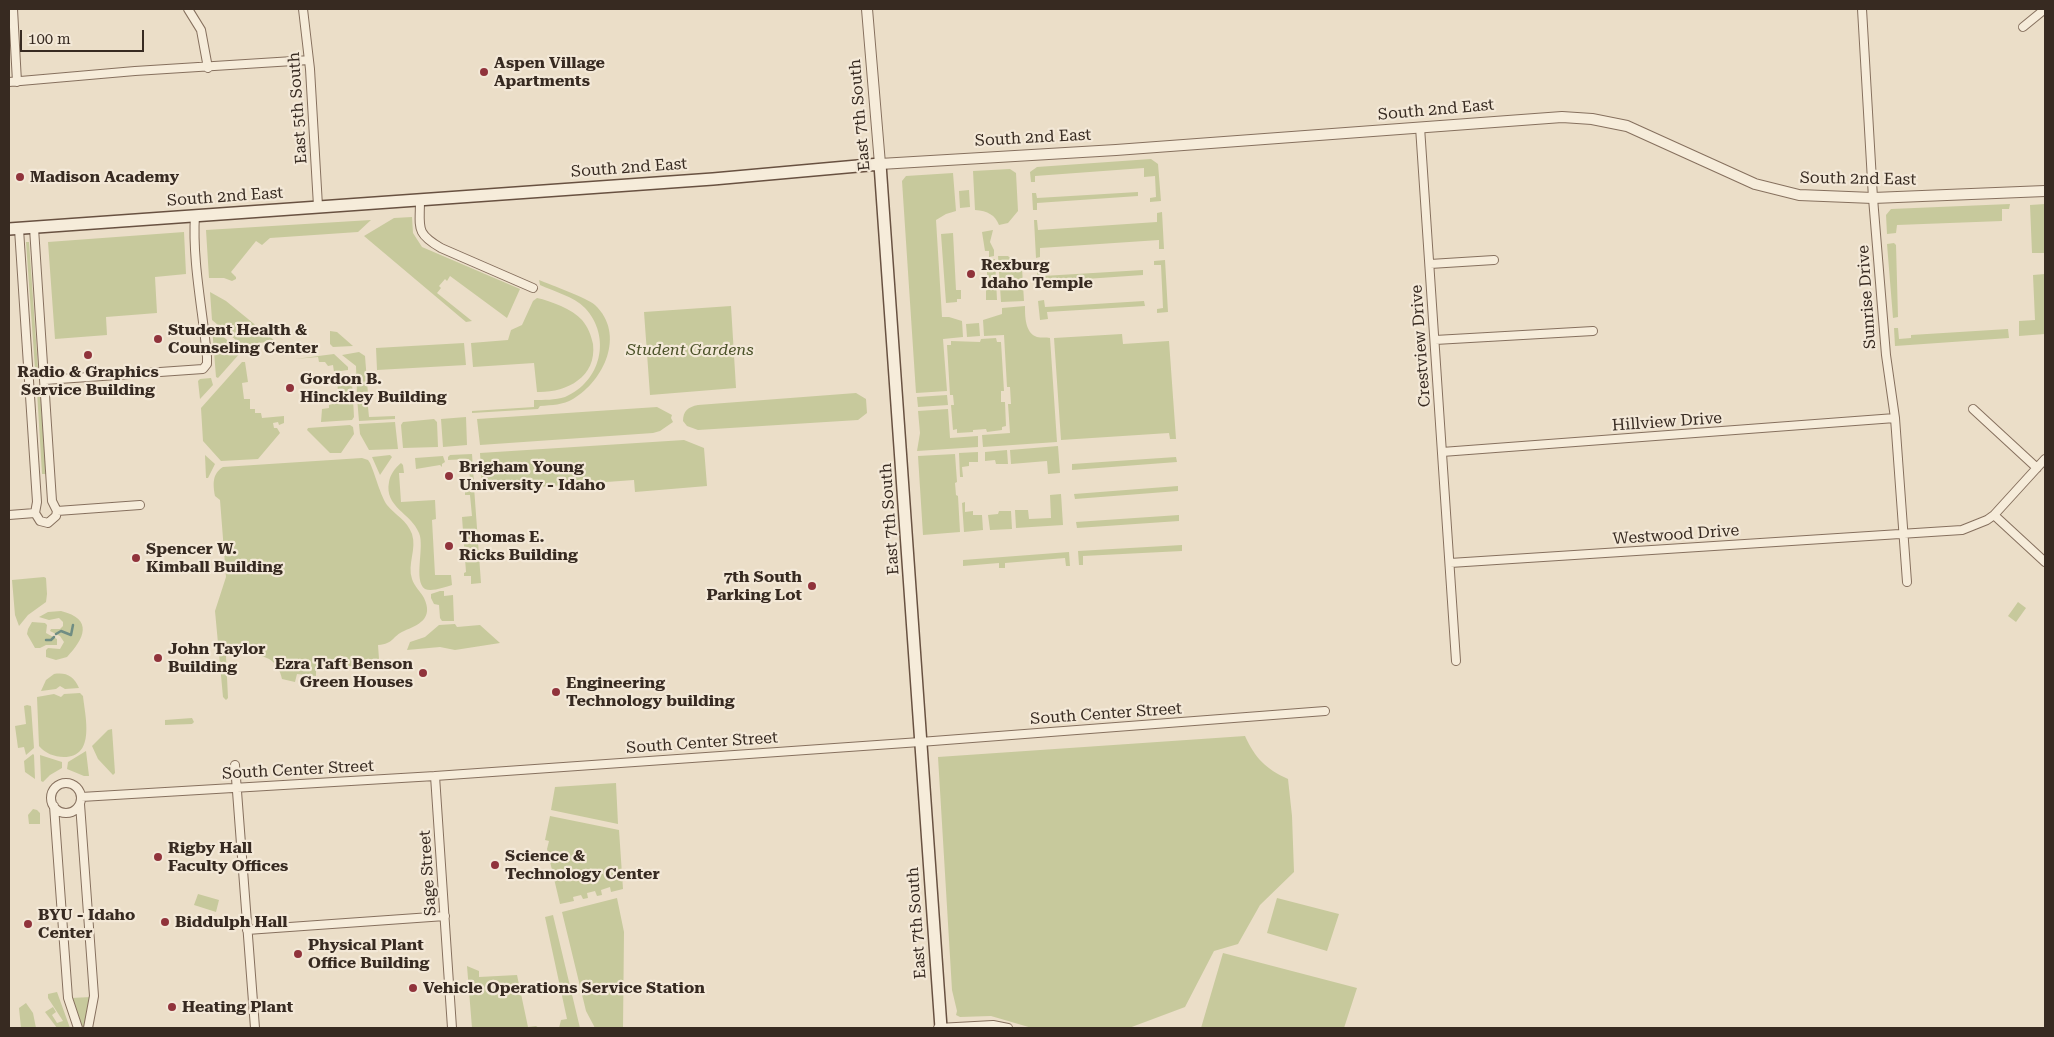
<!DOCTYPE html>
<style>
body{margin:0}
#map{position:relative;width:2054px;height:1037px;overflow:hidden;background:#ebdec8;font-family:"Roboto Serif",serif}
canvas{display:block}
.frame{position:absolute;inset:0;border:10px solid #372a21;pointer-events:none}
.scale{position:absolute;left:20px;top:30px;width:124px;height:22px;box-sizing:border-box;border:2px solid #372a21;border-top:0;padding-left:6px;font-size:15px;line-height:18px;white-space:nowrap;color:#372a21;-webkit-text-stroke:4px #f3e8d7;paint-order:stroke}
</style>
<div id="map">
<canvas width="2054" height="1037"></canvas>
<div class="frame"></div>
<div class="scale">100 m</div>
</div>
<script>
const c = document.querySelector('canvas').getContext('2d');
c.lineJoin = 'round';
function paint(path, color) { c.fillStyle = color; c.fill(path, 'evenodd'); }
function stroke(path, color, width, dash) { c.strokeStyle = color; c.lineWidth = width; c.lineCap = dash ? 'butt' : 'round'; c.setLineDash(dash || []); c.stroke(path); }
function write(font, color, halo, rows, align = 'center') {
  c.font = font + ' "Roboto Serif",serif'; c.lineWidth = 4.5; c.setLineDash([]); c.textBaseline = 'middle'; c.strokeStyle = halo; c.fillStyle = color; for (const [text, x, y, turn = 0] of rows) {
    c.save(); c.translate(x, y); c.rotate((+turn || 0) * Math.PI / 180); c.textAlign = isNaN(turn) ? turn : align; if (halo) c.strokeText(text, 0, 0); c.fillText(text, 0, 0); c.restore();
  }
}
const green = new Path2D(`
 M1151,159L1158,164L1161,201L1150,202V198L1156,197L1155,176L1144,177V168L1035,176V182H1031L1030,172L1037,167Z
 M1010,169L1016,173L1018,211L1008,223L999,225C995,215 988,211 975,210L973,171Z
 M953,173L956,211L946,214L936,220L942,317H949L962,321L963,337L943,339L947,391L916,393L902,181L906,176Z
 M969,190L970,207L960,208L959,191Z
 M1138,192V196L1037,203V210H1033L1032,193H1036L1037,198Z
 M2010,204L2009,209H2002V221L1897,225L1896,233L1887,234L1886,215L1891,209Z
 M2045,204V253H2032L2030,205Z
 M1162,212L1164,249H1159V240L1040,248V257L1036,258L1034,220H1037L1038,230L1157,222V213Z
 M412,217L413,233L422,247L520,289L507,318L450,276L447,281L445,279L439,286L441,288L437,293L472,321L466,322L364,236L394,218Z
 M371,220L358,232L270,238L262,245L256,241L231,272L236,277V279L232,281L224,278H209L206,230Z
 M993,230L990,242L994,250V256L989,257V251H985L982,232Z
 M184,232L186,274L155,277L157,313L106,317L107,335L55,339L48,242Z
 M953,233L956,290H961V299H957V302L946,303L941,234Z
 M26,242H29L38,369H35Z
 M1894,243L1896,245L1898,317L1893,318L1887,244Z
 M998,256H1008L1022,268L1024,301L1001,302Z
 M986,259H995L997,300H986V289L988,288Z
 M1165,260L1168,312L1157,313V309L1163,308L1161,265H1154V261Z
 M1037,270H1042L1043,276L1143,270V275L1043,282V289H1038Z
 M2045,274V334L2019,336V321L2035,320L2033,275Z
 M539,280C551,285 587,298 595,305C626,334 604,381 573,399C563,405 552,405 540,406L538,409L472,413V411L534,407V400C544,400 555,400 565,397C601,382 612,337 585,308C573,296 555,292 540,285Z
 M210,292L226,301L275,341L242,345L212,320Z
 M537,298C551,301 572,309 582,320C588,327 591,335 593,344C597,378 565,393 537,392L534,363L473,367L471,343L508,340L511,330L522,325L533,301Z
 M1044,300L1045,307L1144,301L1145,306L1047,312L1048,319L1040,320L1038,301Z
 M731,306L736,388L650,395L644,312Z
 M1025,306C1025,316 1025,333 1037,337C1041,338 1046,337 1050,338L1057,442L983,447L982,435L1010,433L1008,404H1011L1010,387H1007L1004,335L984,336L983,320L1002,314V308Z
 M979,323L980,336L967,337L966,324Z
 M212,327L241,352L218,378L216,377Z
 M1894,328H1898L1899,339L1911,338V335L2008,329L2009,338L1895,346Z
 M330,331L337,332L353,346L333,347L330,344Z
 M1122,334L1123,344L1169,341L1176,439H1170L1169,433L1061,440L1054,338Z
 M996,338L997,342H1001L1004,391H1001V402H1005L1006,426L1002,427V430L987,432L986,429L973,430V432L957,433V429L953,430L951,405H954L953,395H950L947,345H951V341L980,342L981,339Z
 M464,343L466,365L377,370L376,348Z
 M359,352L365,356L368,394H357L356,366L342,355Z
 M334,354L348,367V370L334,372L333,365L328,366L325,362H319L318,357L295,359Z
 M242,362H245L248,382L242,383L244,399H250V409H255V413H261L262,418L284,416V423L279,425L278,422L273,423L274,428H277L280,433L258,459L221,461L203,441L201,408Z
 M351,374L353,395L332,396V393H338L337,375Z
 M211,378L213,385L200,399L198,381L200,379Z
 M37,392H40L46,474H42Z
 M856,393L866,399L867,413L858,420L698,430L687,426L683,421C683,411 688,407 698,405Z
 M947,395L948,405L918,407L917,397Z
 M367,397L369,417L395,416V419L359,421L357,398Z
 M353,398L354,417L352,420L321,422L322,409L329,408V405L333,404V400Z
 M657,407L672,415L671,418L673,422L660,431L653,433L480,445L477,419Z
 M948,409L950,438L978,436V447L917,451L920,433L918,411Z
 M466,417L467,445L443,447L441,419Z
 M434,419L437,422L438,447L403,448L401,425L403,422Z
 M395,422L398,449L369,450L360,434L359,424Z
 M350,425L353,427L354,434L341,453H330L307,430L308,428Z
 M684,440L704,448L707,486L635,492L634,480L482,491L480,453Z
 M1058,446L1060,473L1048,474L1047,461L1011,464L1010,450Z
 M1007,450L1008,464H996L995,460L985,461V452Z
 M978,452V462H969V466L962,467L963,477H960L959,453Z
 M472,454L474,483L470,484L469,459L448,460V457L450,455Z
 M955,454L957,482L955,483L956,495L958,496L960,532L923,535L918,456Z
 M205,455L215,464L208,478H206Z
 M390,455L392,457L380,475L372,457Z
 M443,456L445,462L442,464V467L440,465L416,469L415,458Z
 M1176,457L1177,462L1072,470V464Z
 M362,458L368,460L370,463C375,474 381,497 387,505C395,515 407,520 412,534C417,549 407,564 412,579C414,586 421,592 424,598C434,619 418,625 404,631C392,636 394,644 378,645L379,659L369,660V665L316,669V676L297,674L295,682L282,679C276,650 249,654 226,656L228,698L226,700L223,697L215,611L226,577L220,500L215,496C213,484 212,474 223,467Z
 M401,463L403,465L404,473H399L401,502L435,500L436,519L432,520L435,575H451L452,585C445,587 432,592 425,589C413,581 425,547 419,533C411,513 384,507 389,482C390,475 395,468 401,463Z
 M1178,486V491L1075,499L1074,494Z
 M474,487L481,583L471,584V576H464V573L466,572L462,517L472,516L470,495H465V488Z
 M1061,494L1063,525L1016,528L1015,510H1028L1029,519L1051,518L1050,495Z
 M965,502V512L973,511V515H982L983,530L964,532L962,503Z
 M999,511H1011L1012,529L990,530L988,515L998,514Z
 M1179,515V521L1077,528L1076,522Z
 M1182,545V551L1083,556V565H1079L1078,551Z
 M1069,552L1070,566H1066L1065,558L1005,563V568H999V563L963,566V560Z
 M44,577L46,578L47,594L46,602L28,615L19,626L15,615L12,580Z
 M440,591H444V596L453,595L454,621H442L440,618L439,605L434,604L431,598V594Z
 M2018,602L2026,608L2016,622L2008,616Z
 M61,611C94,619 84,639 67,657L56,660L46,657V650L48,648L60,649L64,642L60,636L50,631L51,629H60L63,626V622L59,618L49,620L39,617L48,612Z
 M32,622L45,623L47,625L46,633L57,639V645H46L40,648H35L27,634L28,629Z
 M455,624L457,627L480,625L500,643L455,650L440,647L407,650L410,642L425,637L439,625Z
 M54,674C66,672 74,676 79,688L65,689L60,686L56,689L41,691L46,680Z
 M80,693L83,696C85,716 96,757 64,757C54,757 45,753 39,746L37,697L54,694L61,697L64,694Z
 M27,705L31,706L34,748L26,755L24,747L18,748L15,726L26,724L24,706Z
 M192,718L194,722L192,724L165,725V720Z
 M112,729L115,773L113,775L98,759L92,746L108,730Z
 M1245,736C1255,758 1266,769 1288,779L1292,816L1294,872L1260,905L1238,944L1214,951L1185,1007L1129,1028H1032L991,1016L960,1017L956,1015L957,1011L952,990L938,757Z
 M86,751L89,776H84L67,769L68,762Z
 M33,754L34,755L35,779L25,772L24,761Z
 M40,755L62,762V768L50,775L43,782L41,781Z
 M616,783L618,824L551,810L555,787Z
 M33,809L37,810L40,813V824H29L28,815Z
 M550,816L619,830L623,889L611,892L610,887L601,890L602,895L597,896L595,891L587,893L588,898L583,899L581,895L573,897L574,901L560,904L547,849L549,841L545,840Z
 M198,894L219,900L216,912L194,905Z
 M617,898L624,932L623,1028H595L586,1011L562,912Z
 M1277,898L1339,914L1327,951L1267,933Z
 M553,915L580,1028H559L561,1020L567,1019L545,917Z
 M1223,953L1357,988L1344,1028H1201Z
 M467,966L479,971V977L517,975L528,1027L536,1026L539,1028H472Z
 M57,992L70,1028H57L45,1012L53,1007L56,1012L52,1015L57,1023L63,1021L48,998V994Z
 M91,997C92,1005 85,1017 84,1026H81L71,998Z
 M26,1003L33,1013L36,1028H21L19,1008Z`);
const stream = new Path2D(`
 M56,634L61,631L71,635L73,625
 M46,640H51L54,637`);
const minor = new Path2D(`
 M13,9L17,82
 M188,9L201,30L208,68
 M303,9L310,69L318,206
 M1862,9L1873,198L1886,355L1895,418L1907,582
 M2023,27L2045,9
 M9,82L135,71L309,60
 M1420,127L1456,661
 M420,200C420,228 415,233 441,248L533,288
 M19,229L37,502L35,513L40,521L48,523L56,516L57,511L52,501L34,228
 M1430,264L1494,260
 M1435,340L1593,331
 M45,380L203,369L207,364V357C203,311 192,262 195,215
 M1973,409L2037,468
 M1442,452L1895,418
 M57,511L140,505
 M9,515L35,513
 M1994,515L2045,562
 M1450,563L1962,530L1987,520L1994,515L2045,459
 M235,765L255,1028
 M435,776L452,1028
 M51 798a15 15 0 1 1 30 0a15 15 0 1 1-30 0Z
 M81,797L435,776L920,742L1325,711
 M80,804L94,996L88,1028
 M54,806L68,998L78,1028
 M247,930L445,916
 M938,1028L993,1025L1008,1028`);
const tertiary = new Path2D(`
 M867,9L880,164L1116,150L1562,117L1592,119L1627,126L1755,184L1799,195L1873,198L2045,191`);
const secondary = new Path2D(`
 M9,229L713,179L880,164L941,1028`);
const markers = [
 [484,72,5,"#90333b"],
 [20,177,5,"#90333b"],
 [971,274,5,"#90333b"],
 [158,339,5,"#90333b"],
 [88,355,5,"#90333b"],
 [290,388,5,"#90333b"],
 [449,476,5,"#90333b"],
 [449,546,5,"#90333b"],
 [136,558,5,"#90333b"],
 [812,586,5,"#90333b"],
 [158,658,5,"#90333b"],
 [423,673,5,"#90333b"],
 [556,692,5,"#90333b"],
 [158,857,5,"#90333b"],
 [495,865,5,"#90333b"],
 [165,922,5,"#90333b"],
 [28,924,5,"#90333b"],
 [298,954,5,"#90333b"],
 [413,988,5,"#90333b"],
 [172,1007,5,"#90333b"]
];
const poiNames = [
 ["Aspen Village",494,63],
 ["Apartments",494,81],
 ["Madison Academy",30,177],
 ["Rexburg",981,265],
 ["Idaho Temple",981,283],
 ["Student Health &",168,330],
 ["Counseling Center",168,348],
 ["Radio & Graphics",88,372,"center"],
 ["Service Building",88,390,"center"],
 ["Gordon B.",300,379],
 ["Hinckley Building",300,397],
 ["Brigham Young",459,467],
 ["University - Idaho",459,485],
 ["Thomas E.",459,537],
 ["Ricks Building",459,555],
 ["Spencer W.",146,549],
 ["Kimball Building",146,567],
 ["7th South",802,577,"right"],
 ["Parking Lot",802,595,"right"],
 ["John Taylor",168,649],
 ["Building",168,667],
 ["Ezra Taft Benson",413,664,"right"],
 ["Green Houses",413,682,"right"],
 ["Engineering",566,683],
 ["Technology building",566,701],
 ["Rigby Hall",168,848],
 ["Faculty Offices",168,866],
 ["Science &",505,856],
 ["Technology Center",505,874],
 ["BYU - Idaho",38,915],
 ["Center",38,933],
 ["Biddulph Hall",175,922],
 ["Physical Plant",308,945],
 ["Office Building",308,963],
 ["Vehicle Operations Service Station",423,988],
 ["Heating Plant",182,1007]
];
const streetNames = [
 ["East 5th South",298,108,-94],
 ["South 2nd East",1436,110,-5],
 ["East 7th South",860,115,-95],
 ["South 2nd East",1033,138,-3],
 ["South 2nd East",629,168,-4],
 ["South 2nd East",1858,179,1],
 ["South 2nd East",225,197,-4],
 ["Sunrise Drive",1867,297,-94],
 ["Crestview Drive",1421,346,-94],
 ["Hillview Drive",1667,422,-4],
 ["East 7th South",890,519,-94],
 ["Westwood Drive",1676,535,-4],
 ["South Center Street",1106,714,-4],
 ["South Center Street",702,743,-4],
 ["South Center Street",298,770,-3],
 ["Sage Street",428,873,-94],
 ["East 7th South",917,923,-94]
];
const parkNames = [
 ["Student Gardens",690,350]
];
paint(green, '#c7c99c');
stroke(stream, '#708d83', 2.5);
stroke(minor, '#86705e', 10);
stroke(tertiary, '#86705e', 12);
stroke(secondary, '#685141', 14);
stroke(minor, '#f6ecda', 8);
stroke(tertiary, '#f6ecda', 10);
stroke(secondary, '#f6ecda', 11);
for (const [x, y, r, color] of markers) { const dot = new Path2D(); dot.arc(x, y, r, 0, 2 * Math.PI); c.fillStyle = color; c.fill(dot); stroke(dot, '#f3e8d7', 2); }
write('bold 16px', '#372a21', '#f3e8d7', poiNames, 'left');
write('16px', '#372a21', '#f3e8d7', streetNames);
write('italic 16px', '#4b5229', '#f3e8d7', parkNames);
</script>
